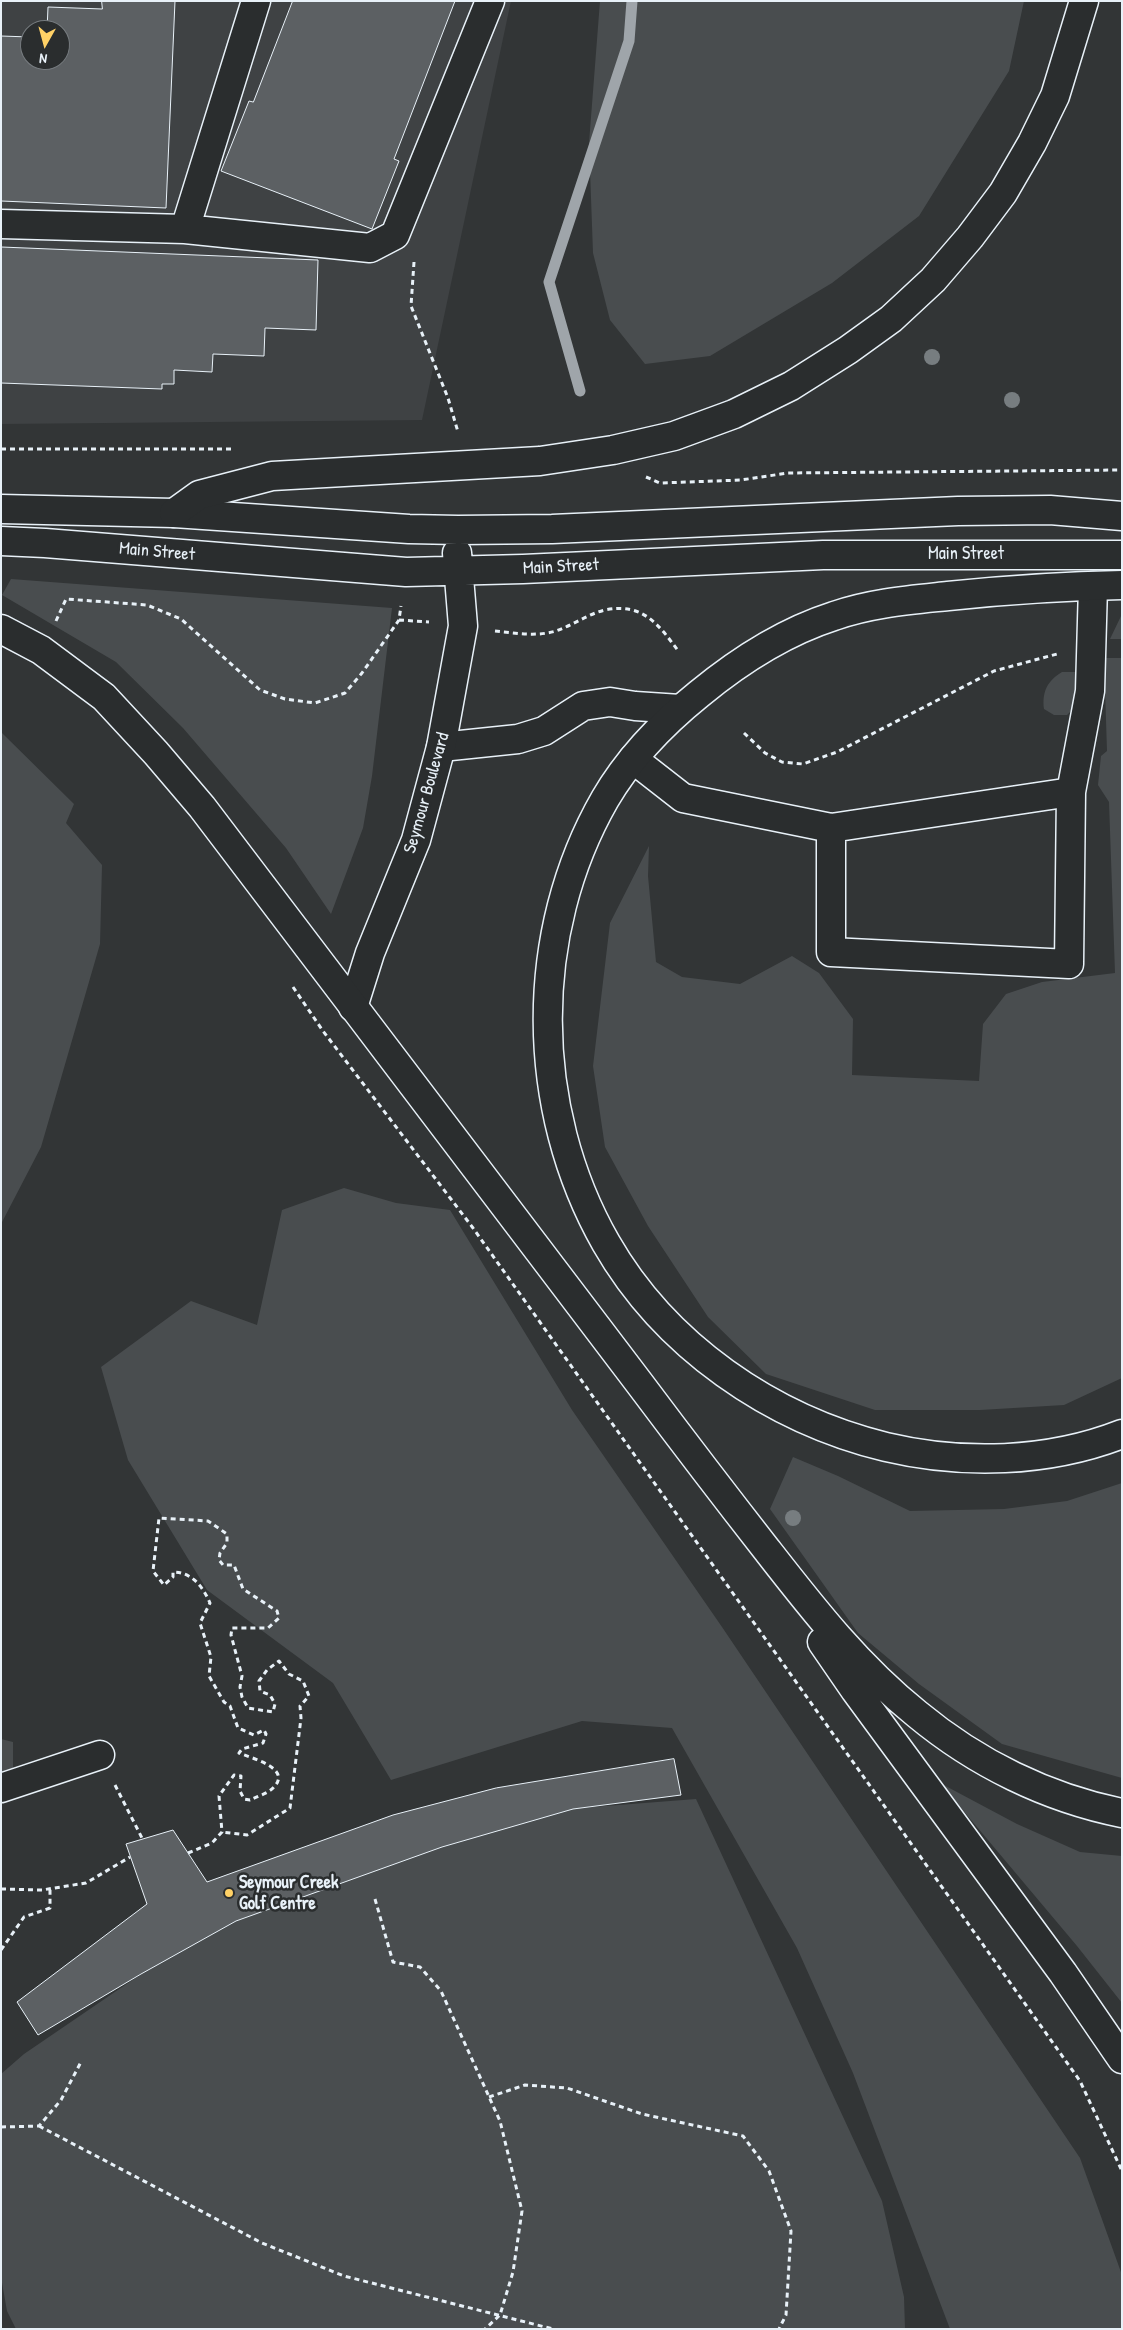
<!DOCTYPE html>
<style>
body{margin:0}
#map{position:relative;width:1123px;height:2330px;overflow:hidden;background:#323536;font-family:"Patrick Hand",sans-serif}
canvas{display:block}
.frame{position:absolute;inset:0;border:2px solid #e8f1f8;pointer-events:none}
.north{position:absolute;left:20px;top:20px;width:50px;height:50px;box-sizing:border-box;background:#2a2d2e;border:1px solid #767b7f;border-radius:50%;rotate:187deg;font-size:14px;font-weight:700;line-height:20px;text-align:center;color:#e8f1f8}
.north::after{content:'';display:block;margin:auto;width:18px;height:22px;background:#ffd166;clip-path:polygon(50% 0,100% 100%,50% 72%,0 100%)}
</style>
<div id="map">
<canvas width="1123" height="2330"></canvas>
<div class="frame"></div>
<div class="north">N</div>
</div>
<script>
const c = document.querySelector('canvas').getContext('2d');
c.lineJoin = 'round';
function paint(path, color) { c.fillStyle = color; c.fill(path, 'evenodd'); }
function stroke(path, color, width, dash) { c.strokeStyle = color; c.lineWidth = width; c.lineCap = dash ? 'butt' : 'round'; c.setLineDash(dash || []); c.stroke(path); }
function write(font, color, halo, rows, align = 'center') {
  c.font = font + ' "Patrick Hand",sans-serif'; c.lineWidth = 5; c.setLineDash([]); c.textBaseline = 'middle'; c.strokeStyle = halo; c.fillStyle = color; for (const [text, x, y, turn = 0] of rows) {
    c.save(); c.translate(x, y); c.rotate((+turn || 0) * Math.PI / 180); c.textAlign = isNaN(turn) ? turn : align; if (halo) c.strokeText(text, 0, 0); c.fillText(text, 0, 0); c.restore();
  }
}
const built = new Path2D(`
 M1,1H511L422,420L1,424ZM30,30H60V60H30Z`);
const green = new Path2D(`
 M600,1H1024L1009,71L919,216L832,283L710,356L645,364L610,320L593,253L589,143Z
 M11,579L392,608L372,776L363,828L331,914L286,848L183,728L116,662L2,595Z
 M1122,614V639H1110Z
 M1104,658H1122V1378L1064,1405L980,1410H875L766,1374L708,1317L648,1226L605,1147L593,1066L610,923L649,846L648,876L656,962L682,977L740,984L792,956L819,973L853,1019L852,1075L979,1081L983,1024L1006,994L1042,982L1115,973L1109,802L1098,785L1101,756L1107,751Z
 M1062,672H1080L1076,706L1067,715H1054L1044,709C1042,692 1047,681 1062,672Z
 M1,732L74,804L66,823L102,865L100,944L41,1147L1,1224Z
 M344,1188L396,1203L450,1210L572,1410L722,1627L1080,2158L1122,2275V2329H950L853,2073L797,1948L672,1728L582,1721L391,1780L333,1683L207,1590L128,1460L101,1367L191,1301L257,1325L282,1210Z
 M793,1457L838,1476L910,1511L1004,1509L1067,1501L1122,1483V1778L1002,1744L919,1684L858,1633L770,1509Z
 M1,1739L13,1742V1769L1,1773Z
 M940,1783L1017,1824L1080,1852L1122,1856V2003L1077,1946Z
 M696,1799L882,2201L904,2297L905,2329H16L7,2311L1,2277V2074L24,2054L191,1940L328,1883L554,1810Z`);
const stream = new Path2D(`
 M580,391L549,282L629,41L632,1`);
const building = new Path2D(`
 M102,1H175L166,208L1,201V36L30,37V60H60V30H47L48,7L102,9Z
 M293,1H455L394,159L399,161L372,229L221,171L249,101L253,102Z
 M1,247L318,260L316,330L265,328L264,356L213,354L212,372L174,370V384H162V389L1,383Z
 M674,1759L681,1795L573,1809L442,1847L236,1921L141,1974L38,2035L17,2002L147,1904L126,1844L173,1830L207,1882L393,1815L496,1788Z`);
const path = new Path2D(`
 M414,262L411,306L448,398L458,432
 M1,449H234
 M646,477L660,483L741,480L788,473L1122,470
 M399,620L429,622
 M56,621L66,599L147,605L181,619L260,690L285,699L315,703L345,693L362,673L399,620L401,606
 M495,631C515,633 536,637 556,631C573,625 588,614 605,610C643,602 659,625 679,652
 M744,733L765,753L782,762L803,764L837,752L994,671L1057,654
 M293,987L323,1031L473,1228L1080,2081L1122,2171
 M115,1785L142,1838
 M188,1853L212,1843L222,1832L219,1796L234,1775L241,1776L240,1791L244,1799L250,1800C258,1796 269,1793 274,1787C292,1768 251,1758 239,1753L242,1749L263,1743L266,1734L264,1730L254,1735L238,1728L230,1706L224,1702L209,1676L211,1657L200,1623L210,1603C203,1587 192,1572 173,1572V1577L164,1585L153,1571L159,1518L208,1521L227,1534V1543L220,1553L219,1560L223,1565H234L243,1589L277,1611L279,1618L268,1628H232L231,1635L242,1676L240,1687L242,1697L248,1708L273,1712L275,1704L270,1695L260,1691L259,1681L267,1670L279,1661L289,1674L303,1681L309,1696L300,1706L301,1718L290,1808L247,1835L222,1832
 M1,1889L42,1890L86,1883L130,1857
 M375,1899L393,1962L420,1967L441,1991L500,2121L522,2211L513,2272L500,2315L485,2329
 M1,1950L24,1917L50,1908V1889
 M489,2097L525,2085L567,2088L642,2114L743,2136L769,2171L791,2231L786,2315L779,2329
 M39,2126L262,2243L344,2276L553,2329
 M1,2127L39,2126L61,2100L81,2062`);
const minor = new Path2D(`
 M1,224L185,229L370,248L395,235L490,1
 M185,229L256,1
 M441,747L518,739L544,731L583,706L610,702L635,706L680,709
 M633,759L683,798L831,828L1071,792
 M831,828V952L1069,964L1071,792L1090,691L1093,586
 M1,1788L100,1755`);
const major = new Path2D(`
 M1,509L174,513L409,529L458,530L552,529L958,511L1050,510L1122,516
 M1,541L45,543L406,572L523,569L823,555H1122
 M353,1007L370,953L416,840L441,747L463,626L457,553`);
const highway = new Path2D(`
 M174,513L199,495L272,476L540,461L613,450L674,436L734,414L791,386L848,350L891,319L933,280L970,237L1003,193L1032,143L1055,96L1084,1
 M1122,585C1064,586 1006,590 948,596C910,600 871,603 834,616C784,632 739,661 699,694C663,723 629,758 605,799C528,933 529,1108 606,1243C665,1346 771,1419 886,1447C962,1465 1048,1463 1122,1434
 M1,629L41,650L104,697L156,753L202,807C349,999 493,1192 640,1384C682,1440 724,1495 767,1550C813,1609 858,1667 917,1714C976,1763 1047,1798 1122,1813
 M822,1642L855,1690L1063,1973L1122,2059`);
const trees = [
 [932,357],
 [1012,400],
 [793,1518]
];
const markers = [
 [229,1893,5,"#ffd166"]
];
const streetNames = [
 ["Main Street",157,552,5],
 ["Main Street",966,554],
 ["Main Street",561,567,-3],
 ["Seymour Boulevard",427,793,-74]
];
const poiNames = [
 ["Seymour Creek",239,1883],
 ["Golf Centre",239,1904]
];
paint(built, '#3f4244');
paint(green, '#494d4f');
stroke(stream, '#9fa5aa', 11);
paint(building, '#5c6063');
stroke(building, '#e8f1f8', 1);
stroke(minor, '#e8f1f8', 31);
stroke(major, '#e8f1f8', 31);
stroke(highway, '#e8f1f8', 31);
stroke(path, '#e8f1f8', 3, [5, 4]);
stroke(minor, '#2a2d2e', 28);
stroke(major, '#2a2d2e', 28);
stroke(highway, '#2a2d2e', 28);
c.fillStyle = '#777d80';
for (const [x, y] of trees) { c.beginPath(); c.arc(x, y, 8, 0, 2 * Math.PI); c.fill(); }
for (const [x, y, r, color] of markers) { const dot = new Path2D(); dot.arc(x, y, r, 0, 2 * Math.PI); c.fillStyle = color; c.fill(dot); stroke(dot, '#2a2d2e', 2); }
write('18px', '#e8f1f8', '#2a2d2e', streetNames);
write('bold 18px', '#e8f1f8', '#2a2d2e', poiNames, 'left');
</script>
